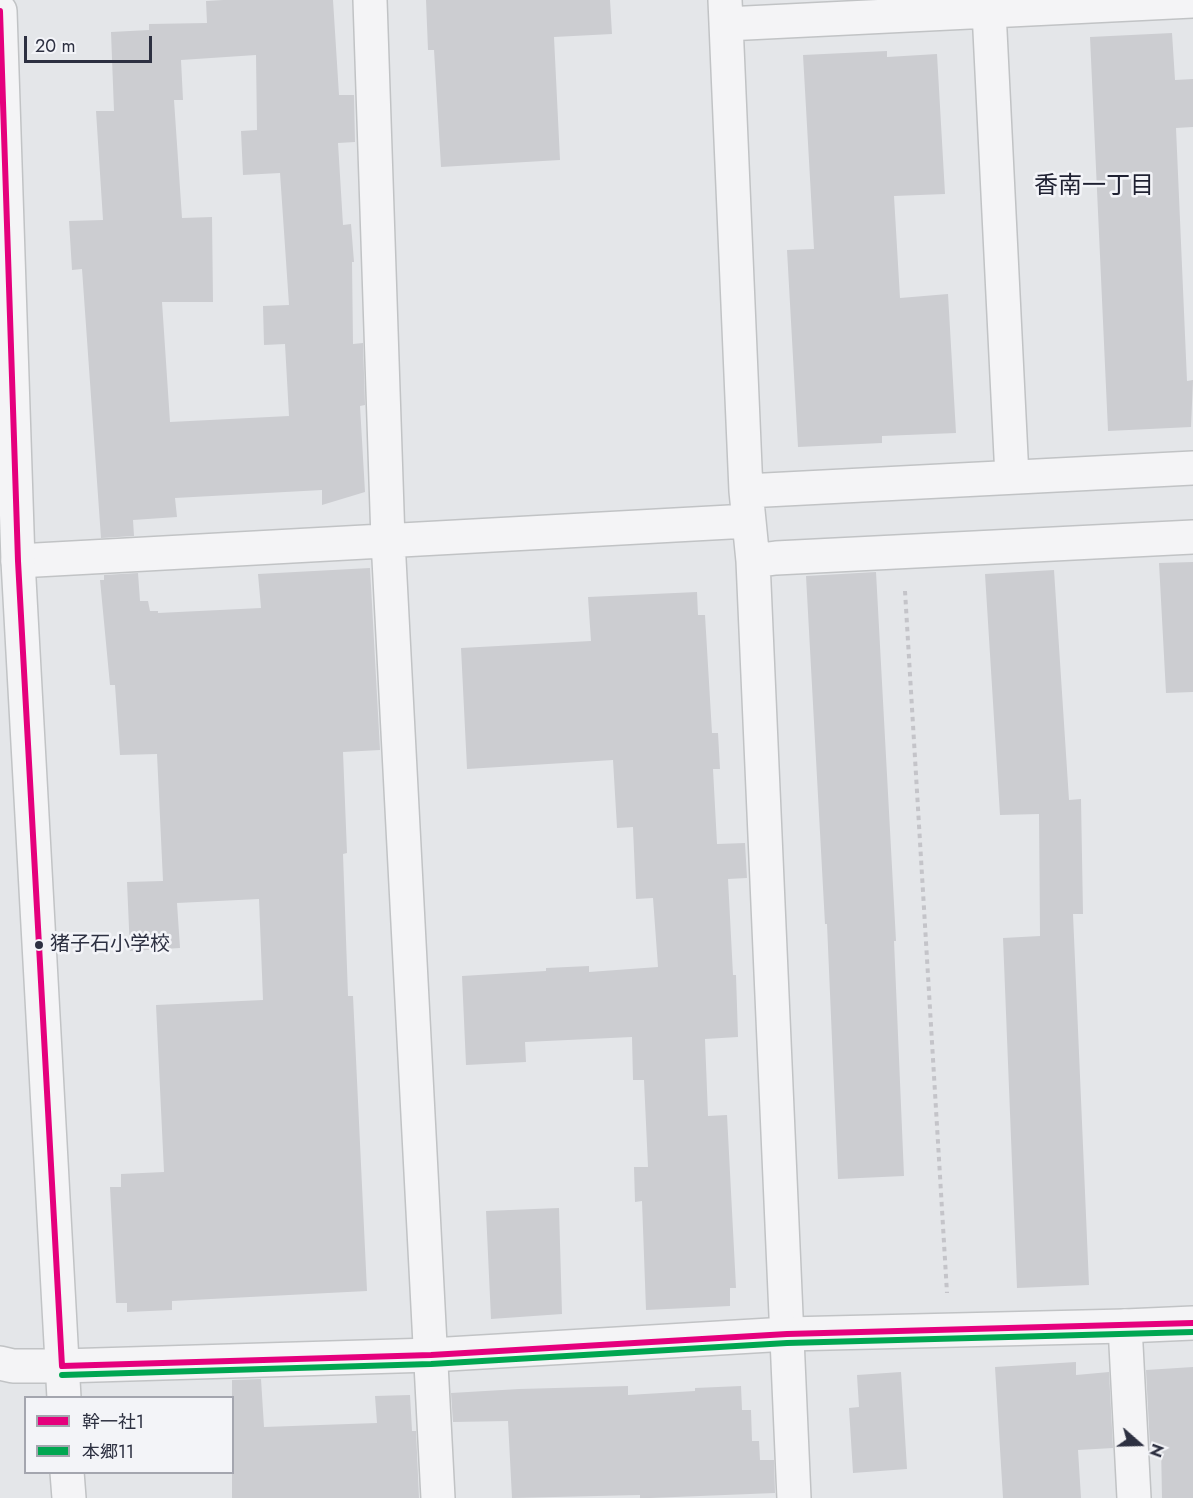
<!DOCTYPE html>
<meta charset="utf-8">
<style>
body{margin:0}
#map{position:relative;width:1193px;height:1498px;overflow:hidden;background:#e4e6e9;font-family:Jost,"Noto Sans JP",sans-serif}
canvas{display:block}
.legend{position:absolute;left:24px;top:1396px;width:210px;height:78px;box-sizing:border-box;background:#f3f4f8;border:2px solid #a4a6af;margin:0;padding:8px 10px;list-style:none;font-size:18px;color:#2d3041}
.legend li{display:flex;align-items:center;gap:12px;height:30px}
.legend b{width:30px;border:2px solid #a4a6af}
.north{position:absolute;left:1109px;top:1414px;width:60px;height:60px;-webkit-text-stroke:4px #f3f4f8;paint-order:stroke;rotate:110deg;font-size:16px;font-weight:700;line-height:24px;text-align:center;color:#2d3041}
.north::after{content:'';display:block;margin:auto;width:21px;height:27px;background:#2d3041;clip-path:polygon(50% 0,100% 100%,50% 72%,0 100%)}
.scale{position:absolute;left:24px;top:36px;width:128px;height:27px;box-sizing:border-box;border:3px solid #2d3041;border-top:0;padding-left:8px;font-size:18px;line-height:21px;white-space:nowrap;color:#2d3041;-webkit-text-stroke:4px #f3f4f8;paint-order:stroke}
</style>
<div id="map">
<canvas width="1193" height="1498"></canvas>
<ul class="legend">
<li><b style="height:8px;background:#e5007d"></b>幹一社1</li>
<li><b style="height:8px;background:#00a651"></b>本郷11</li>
</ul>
<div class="north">N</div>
<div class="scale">20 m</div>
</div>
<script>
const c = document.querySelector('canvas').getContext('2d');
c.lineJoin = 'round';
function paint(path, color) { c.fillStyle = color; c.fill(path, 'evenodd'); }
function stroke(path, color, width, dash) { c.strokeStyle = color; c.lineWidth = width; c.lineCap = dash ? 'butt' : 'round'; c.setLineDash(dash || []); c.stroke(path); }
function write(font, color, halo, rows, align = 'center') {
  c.font = font + ' Jost,"Noto Sans JP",sans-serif'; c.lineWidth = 5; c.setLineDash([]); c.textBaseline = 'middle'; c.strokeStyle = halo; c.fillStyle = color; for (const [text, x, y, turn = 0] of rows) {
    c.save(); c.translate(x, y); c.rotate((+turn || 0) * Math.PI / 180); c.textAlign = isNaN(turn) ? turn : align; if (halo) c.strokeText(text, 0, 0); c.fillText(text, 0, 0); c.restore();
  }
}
const building = new Path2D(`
 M223,0H333L339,95H354L355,142L338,143L343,225L351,224L354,262H352L353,344L363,343L365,405L360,406L365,492L322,505V490L175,498L177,517L133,520L134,536L101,538L82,269L72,270L69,221L103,220L96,111H114L111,32L149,30V24L207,23L206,1ZM256,55L257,130L241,131L243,175L280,173L289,305L263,306L264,345L285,344L289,416L170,422L162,302H213L212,217L182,218L174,100H183L181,60Z
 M426,0H610L612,34L554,37L560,160L441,167L434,50H428Z
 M1172,33L1175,80L1193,79V127L1176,128L1187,381L1193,380L1191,427L1108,431L1090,37Z
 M887,51V57L937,54L945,194L894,196L900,298L948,294L956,433L882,436V443L798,447L787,250L814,249L803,55Z
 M1193,562V692L1166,693L1159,563Z
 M370,568L380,750L343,752L347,853L343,854L348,996H353L367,1291L172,1301V1310L127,1312V1303H116L110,1187H121V1174L164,1172L156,1005L263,1000L259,899L177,903L180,948L130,951L127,882L163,881L157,754L120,755L115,685H110L100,580H104V575L138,573L140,601H148L150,611H158V613L261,608L258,574Z
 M1054,570L1069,800L1081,799L1083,914H1073L1089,1285L1017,1288L1003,938L1040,936L1039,814L1000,815L985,574Z
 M876,572L896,941H894L904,1176L838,1179L827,924H825L806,576Z
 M697,592L698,615H705L712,733H718L720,769H713L717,844L745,843L747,878L728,879L733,975H736L738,1037L705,1039L708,1116L727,1115L736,1288H730V1306L646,1310L642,1201L635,1202L634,1167H648L644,1080H633L632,1037L525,1042L526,1062L466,1065L462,976L546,971V968L589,966V972L658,967L653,898L636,899L633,827L617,828L613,760L467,769L461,648L591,641L588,597Z
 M559,1208L562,1314L491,1319L486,1211Z
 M1076,1362V1375L1109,1372L1113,1448L1078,1450L1081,1498H1003L995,1367Z
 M1193,1367V1498H1162L1161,1445L1150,1446L1146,1370Z
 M901,1372L907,1469L853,1473L849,1408L859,1407L857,1375Z
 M261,1379L264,1427L377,1423L375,1396L410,1395L412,1431H416L419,1498H232V1380Z
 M628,1386V1395L695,1391V1388L741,1386L742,1410H751L752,1441H759L760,1460H774L775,1493L650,1498H640V1495L512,1498L508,1421L453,1422L451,1393L519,1389Z`);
const path = new Path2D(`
 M905,591L947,1293`);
const minor = new Path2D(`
 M370,0L388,540L438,1498
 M725,0L746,491L753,561L794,1498
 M989,11L1012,477
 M726,24L1193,1
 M746,491L1193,468
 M18,561L748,521
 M753,561L776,558L1193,537
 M1125,1326L1134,1498`);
const tertiary = new Path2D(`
 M0,11L18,561L64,1398
 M0,1363L13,1366H62L431,1355L787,1334L1125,1326L1193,1323
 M67,1472L69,1498`);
const bus1 = new Path2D(`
 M0,11L18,561L62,1366
 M62,1366L431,1355L787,1334L1193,1323`);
const bus2 = new Path2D(`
 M62,1375L431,1364L787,1343L1193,1332`);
const markers = [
 [39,945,5,"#2d3041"]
];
const busNames = [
 ["猪子石小学校",50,945]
];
const neighbourhoodNames = [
 ["香南一丁目",1094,187]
];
paint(building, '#cccdd1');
stroke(minor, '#c1c3c5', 36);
stroke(tertiary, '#c1c3c5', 36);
stroke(path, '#c4c4c9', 4, [4.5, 4.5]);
stroke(minor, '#f4f4f6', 33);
stroke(tertiary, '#f4f4f6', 33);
stroke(bus1, '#e5007d', 6);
stroke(bus2, '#00a651', 6);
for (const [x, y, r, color] of markers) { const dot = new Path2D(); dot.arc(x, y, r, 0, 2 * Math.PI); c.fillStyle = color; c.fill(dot); stroke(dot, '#f3f4f8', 2); }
write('20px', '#2d3041', '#f3f4f8', busNames, 'left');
write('24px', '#1f2132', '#f3f4f8', neighbourhoodNames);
</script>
